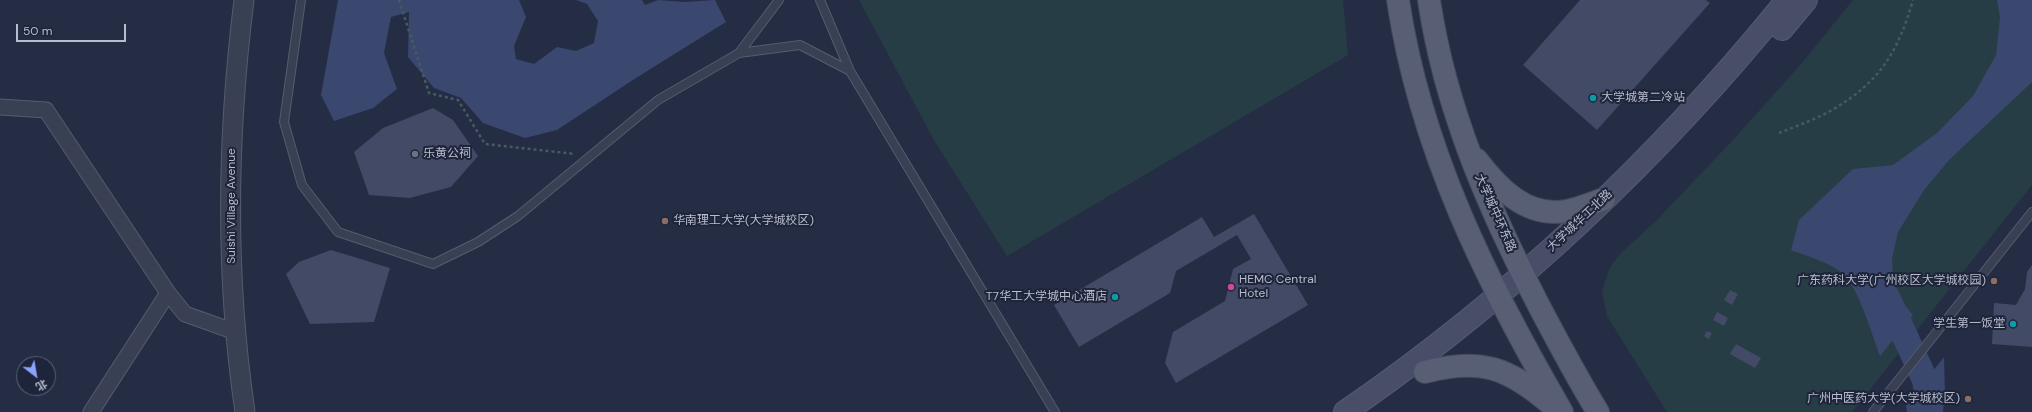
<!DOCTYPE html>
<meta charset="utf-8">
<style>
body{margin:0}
#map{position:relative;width:2032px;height:412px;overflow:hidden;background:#252d45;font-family:"DM Sans","Noto Sans SC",sans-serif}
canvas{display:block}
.north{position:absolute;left:16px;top:356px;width:40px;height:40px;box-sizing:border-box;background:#1e253a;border:1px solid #5c6175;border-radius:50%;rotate:149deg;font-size:11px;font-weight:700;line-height:16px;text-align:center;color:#b8bcce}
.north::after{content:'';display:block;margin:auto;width:14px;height:18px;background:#8ca3ff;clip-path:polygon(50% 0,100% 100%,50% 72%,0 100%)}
.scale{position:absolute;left:16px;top:24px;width:110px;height:18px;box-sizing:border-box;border:2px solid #b8bcce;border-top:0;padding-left:5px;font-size:12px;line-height:14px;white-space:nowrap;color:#b8bcce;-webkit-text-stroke:3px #1e253a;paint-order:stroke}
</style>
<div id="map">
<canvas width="2032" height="412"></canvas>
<div class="north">北</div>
<div class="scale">50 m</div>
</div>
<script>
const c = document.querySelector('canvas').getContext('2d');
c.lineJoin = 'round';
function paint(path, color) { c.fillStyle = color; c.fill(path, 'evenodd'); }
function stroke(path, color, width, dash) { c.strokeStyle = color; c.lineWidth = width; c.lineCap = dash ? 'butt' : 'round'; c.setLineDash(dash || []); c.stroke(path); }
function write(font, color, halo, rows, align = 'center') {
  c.font = font + ' "DM Sans","Noto Sans SC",sans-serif'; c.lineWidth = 4; c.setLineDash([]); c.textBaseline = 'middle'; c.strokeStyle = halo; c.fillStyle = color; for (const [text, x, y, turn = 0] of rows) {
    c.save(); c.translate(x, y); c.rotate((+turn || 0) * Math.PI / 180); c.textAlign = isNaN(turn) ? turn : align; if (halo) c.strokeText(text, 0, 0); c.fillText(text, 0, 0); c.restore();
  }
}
const green = new Path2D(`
 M859,0H1343L1348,55L1007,256L934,140Z
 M1853,0H2032V185L1852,412H1667L1607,316L1602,292L1609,269L1620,254L1655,222L1734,139L1802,63Z`);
const water = new Path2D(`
 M338,0H519L526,17L514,46L516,59L534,64L557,47L576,51L594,43L598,21L587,4L576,0H642L645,5L658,0L684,2L715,0L726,22L636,78L557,130L525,138L483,123L461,98L434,88L408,57L409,12L391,17L384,53L397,89L373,108L334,121L321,95Z
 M1997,0H2032V82L1950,159L1924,190L1898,232L1892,259L1893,279L1897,296L1913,315L1880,356C1872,335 1860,293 1846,277C1836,264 1806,256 1791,250L1799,220L1853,169L1893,165L1937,133L1973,96L1996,55L2000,17Z
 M1944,357L1945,392L1943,412H1907L1906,406L1909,401Z`);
const river = new Path2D(`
 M1887,297L1925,380L1930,412`);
const building = new Path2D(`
 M1580,0H1706L1710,3L1597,130L1523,65Z
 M433,108L453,120L478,156L451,187L410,198L369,195L354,152L383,128Z
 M1254,214L1308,305L1176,383L1165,363L1173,332L1225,301L1233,269L1251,259L1237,235L1176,271L1170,293L1079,347L1054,305L1202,217L1214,237Z
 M331,250L390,268L374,322L310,324L286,274L299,262Z
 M2032,265V347L1992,344L1994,303L2016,305L2025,289L2027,272Z
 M1730,290L1738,294L1732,305L1724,300Z
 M1717,312L1728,318L1724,326L1713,320Z
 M1707,331L1712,333L1709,339L1704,336Z
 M1736,344L1761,358L1755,368L1730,354Z`);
const path = new Path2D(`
 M399,0L429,93L458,100L485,144L575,154
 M1779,133C1797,126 1816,119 1832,110C1880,82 1898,52 1913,0`);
const service = new Path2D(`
 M301,0L284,122L302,185L338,232L433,264L478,242L518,216L658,100L739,53L779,0
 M820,0L850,71L1055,412
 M739,53L800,45L850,71
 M1873,412L2032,212`);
const minor = new Path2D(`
 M0,107L46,110L168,293L91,412
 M168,293L185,314L230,330`);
const tertiary = new Path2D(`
 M244,0C227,136 225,276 245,412`);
const secondary = new Path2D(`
 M1782,29L1806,0
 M1345,412C1511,298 1661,156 1787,0`);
const primary = new Path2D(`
 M1398,0C1420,149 1487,283 1562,412
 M1429,0C1445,109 1489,209 1539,306C1558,342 1577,378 1598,412
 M1477,160C1498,188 1527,218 1566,211C1579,209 1592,203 1604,199
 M1425,372C1482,357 1509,368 1553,406`);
const markers = [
 [1593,98,4,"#0f9aa8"],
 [415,154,4,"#6b7280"],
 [665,221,4,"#8d6e63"],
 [1994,281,4,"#8d6e63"],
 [1231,287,4,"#d1479c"],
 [1115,297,4,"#0f9aa8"],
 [2013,324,4,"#0f9aa8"],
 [1968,399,4,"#8d6e63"]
];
const poiNames = [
 ["大学城第二冷站",1601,98],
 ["乐黄公祠",423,154],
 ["华南理工大学(大学城校区)",673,221],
 ["HEMC Central",1239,280],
 ["Hotel",1239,294],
 ["广东药科大学(广州校区大学城校园)",1986,281,"right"],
 ["T7华工大学城中心酒店",1107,297,"right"],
 ["学生第一饭堂",2005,324,"right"],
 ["广州中医药大学(大学城校区)",1960,399,"right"]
];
const streetNames = [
 ["Suishi Village Avenue",232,206,-90],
 ["大学城中环东路",1495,213,66],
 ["大学城华工北路",1580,221,-43]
];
paint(green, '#273d46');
paint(water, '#3a476e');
stroke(river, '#3a476e', 26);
paint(building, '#424a65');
stroke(service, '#565b6e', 10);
stroke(minor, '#565b6e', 17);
stroke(tertiary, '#565b6e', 21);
stroke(secondary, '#565b6e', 24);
stroke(primary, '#44495d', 24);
stroke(path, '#465a62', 2.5, [3, 3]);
stroke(service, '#3a4054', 8);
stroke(minor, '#3a4054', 15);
stroke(tertiary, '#3a4054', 19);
stroke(secondary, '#484e67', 22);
stroke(primary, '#585f74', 22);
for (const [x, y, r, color] of markers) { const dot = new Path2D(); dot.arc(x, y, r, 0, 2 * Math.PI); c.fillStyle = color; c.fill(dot); stroke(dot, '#1e253a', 1.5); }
write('12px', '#b8bcce', '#1e253a', poiNames, 'left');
write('12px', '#b8bcce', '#1e253a', streetNames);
</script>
